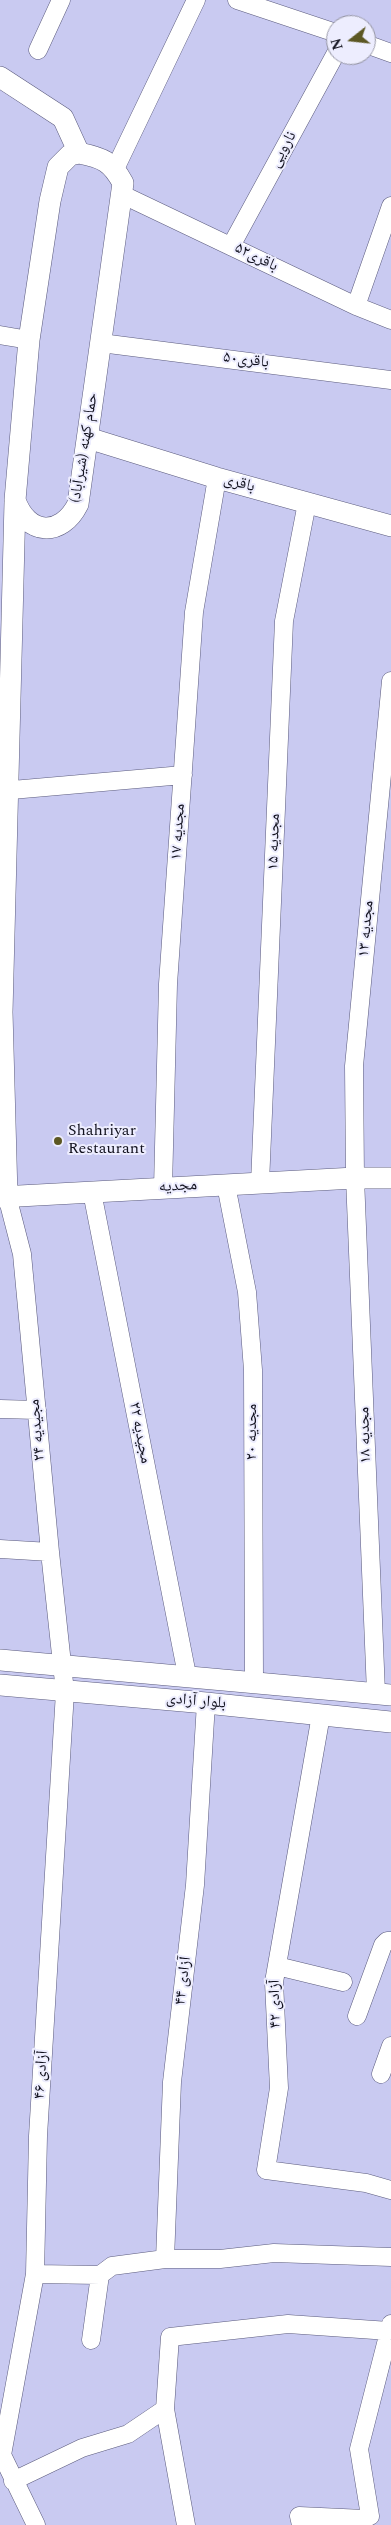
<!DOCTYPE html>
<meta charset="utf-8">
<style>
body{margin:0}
#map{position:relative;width:391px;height:2525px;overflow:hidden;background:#c9caf1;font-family:Spectral,serif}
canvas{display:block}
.north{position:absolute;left:326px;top:15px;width:50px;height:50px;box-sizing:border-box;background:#ededfe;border:1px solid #9595a4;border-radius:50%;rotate:254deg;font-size:14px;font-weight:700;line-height:20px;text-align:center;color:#11111e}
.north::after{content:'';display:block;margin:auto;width:18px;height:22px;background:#5c5723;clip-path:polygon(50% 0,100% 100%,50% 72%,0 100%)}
</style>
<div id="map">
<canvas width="391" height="2525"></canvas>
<div class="north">N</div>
</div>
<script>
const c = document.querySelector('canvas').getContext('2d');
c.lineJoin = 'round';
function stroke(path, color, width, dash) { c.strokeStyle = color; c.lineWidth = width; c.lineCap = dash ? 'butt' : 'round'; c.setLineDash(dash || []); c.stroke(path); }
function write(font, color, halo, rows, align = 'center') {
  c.font = font + ' Spectral,"Noto Naskh Arabic",serif'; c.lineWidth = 4; c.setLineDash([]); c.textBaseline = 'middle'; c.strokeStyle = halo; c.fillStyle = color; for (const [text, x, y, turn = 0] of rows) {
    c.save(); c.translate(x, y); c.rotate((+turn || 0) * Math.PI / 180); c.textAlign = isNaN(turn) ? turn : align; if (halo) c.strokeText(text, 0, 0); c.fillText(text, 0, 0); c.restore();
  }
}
const minor = new Path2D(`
 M237,0L336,33
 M366,44L391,53
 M38,50L61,0
 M115,169L196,0
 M121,194L356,306L391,320
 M231,246L336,53
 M356,306L391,206
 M0,335L29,340
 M101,343L391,380
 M0,791L183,775
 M260,1183L284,621L307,503
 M226,1185L247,1292L253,1370L254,1682
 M163,1188L168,984L194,612L217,478
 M92,1192L187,1675
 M7,1196L22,1254L50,1552L65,1692L38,2136L35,2274L2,2455L36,2525
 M0,1409L37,1410
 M0,1549L50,1552
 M376,1693L355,1178L354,1066L391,681
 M321,1715L274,1982L279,2088L266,2170L366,2183L391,2190
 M277,1966L343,1982
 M357,2016L383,1945L387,1941H391
 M381,2074L391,2046
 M165,2259L172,2082L195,1885L206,1703
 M35,2274L100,2275L112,2266L165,2259H220L274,2253L391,2257
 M91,2340L100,2275
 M165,2409L186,2525
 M13,2481L82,2448L128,2434L165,2409L170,2337L288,2324L389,2331
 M301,2525L299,2516L364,2519L370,2516L359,2449L391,2324`);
const tertiary = new Path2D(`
 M0,77L63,118L79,153
 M79,153C103,158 111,161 123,183L78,504C61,538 27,535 15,500L29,340L50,201L58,167L70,155Z
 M88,438L217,478L391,526
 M7,1196L2,1012L15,502
 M0,1197L355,1178H391
 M0,1660L391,1695
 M0,1685L206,1703L391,1722`);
const markers = [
 [58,1141,5,"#5c5723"]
];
const streetNames = [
 ["نارویی",284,150,-61],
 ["باقری۵۲",256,258,26],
 ["باقری۵۰",246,361,7],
 ["حمام کهنه (شیرآباد)",85,448,-81],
 ["باقری",239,484,15],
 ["مجدیه ۱۷",179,832,-86],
 ["مجدیه ۱۵",275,842,-88],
 ["مجدیه ۱۳",367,929,-85],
 ["مجدیه",178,1187,-3],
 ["مجیدیه ۲۴",38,1430,-95],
 ["مجدیه ۲۰",253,1432,-90],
 ["مجیدیه ۲۲",139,1433,79],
 ["مجدیه ۱۸",366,1435,-92],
 ["بلوار آزادی",196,1702,5],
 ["آزادی ۴۴",184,1981,-83],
 ["آزادی ۴۲",276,2004,-91],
 ["آزادی ۴۶",42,2075,-86]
];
const poiNames = [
 ["Shahriyar",68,1132],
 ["Restaurant",68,1150]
];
stroke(minor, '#5b5b7d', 19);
stroke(tertiary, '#5b5b7d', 22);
stroke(minor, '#fff', 18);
stroke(tertiary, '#fff', 21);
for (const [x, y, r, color] of markers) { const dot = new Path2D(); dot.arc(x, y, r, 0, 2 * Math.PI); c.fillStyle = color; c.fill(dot); stroke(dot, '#ededfe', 2); }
write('16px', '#11111e', '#ededfe', streetNames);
write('16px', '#11111e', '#ededfe', poiNames, 'left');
</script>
